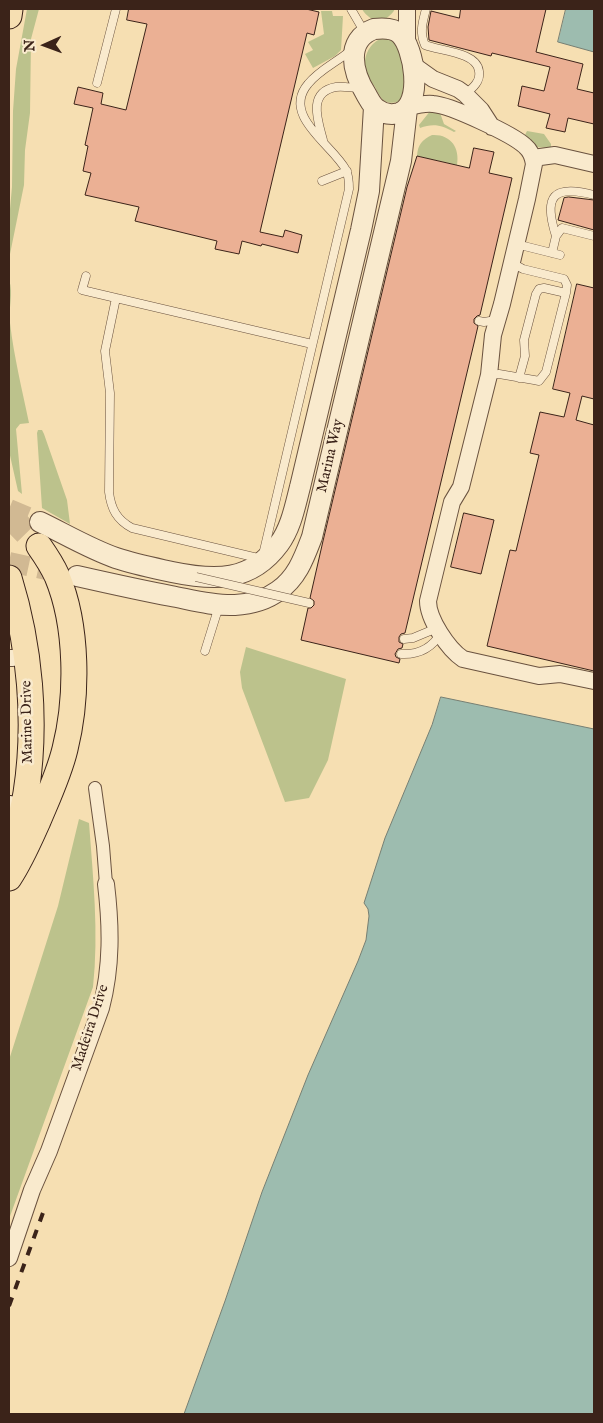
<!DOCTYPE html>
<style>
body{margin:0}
#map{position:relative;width:603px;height:1423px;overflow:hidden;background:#f6dfb2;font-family:"IM FELL English",serif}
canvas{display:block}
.frame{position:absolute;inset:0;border:10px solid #3b2319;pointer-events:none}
.north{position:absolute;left:20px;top:20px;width:50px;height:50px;-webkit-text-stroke:4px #f9eacd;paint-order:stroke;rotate:268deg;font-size:14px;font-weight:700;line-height:20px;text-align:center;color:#3b2319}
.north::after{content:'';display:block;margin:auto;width:18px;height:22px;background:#3b2319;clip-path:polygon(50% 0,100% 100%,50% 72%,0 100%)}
</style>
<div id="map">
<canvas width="603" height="1423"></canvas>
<div class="frame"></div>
<div class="north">N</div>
</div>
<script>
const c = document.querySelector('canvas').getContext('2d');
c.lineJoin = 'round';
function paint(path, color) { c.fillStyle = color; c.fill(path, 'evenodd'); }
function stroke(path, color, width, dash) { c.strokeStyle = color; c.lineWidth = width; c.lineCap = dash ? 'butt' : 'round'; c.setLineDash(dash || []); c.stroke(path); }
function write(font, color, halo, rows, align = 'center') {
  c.font = font + ' "IM FELL English",serif'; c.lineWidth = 5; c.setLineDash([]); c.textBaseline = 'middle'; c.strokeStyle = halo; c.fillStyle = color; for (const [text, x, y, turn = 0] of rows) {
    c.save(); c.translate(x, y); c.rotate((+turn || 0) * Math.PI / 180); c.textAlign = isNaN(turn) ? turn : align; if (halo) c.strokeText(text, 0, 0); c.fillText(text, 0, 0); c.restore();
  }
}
const green = new Path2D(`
 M27,9H39L31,39L30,113L25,150L24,185L9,259V220L12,187L13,111L16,69Z
 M362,9H395C386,24 371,24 362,9Z
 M321,11H332L333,16H343L341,50L335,56L313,68L305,54L313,50L308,42L324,34Z
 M384,38L392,40L398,44L408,67L402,100C397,102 393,104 387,102C381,100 378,93 375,87C371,81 365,73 365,65C364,54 372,40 384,38Z
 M431,110H439L444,124L456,131L454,132C442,125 433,123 420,128L419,125Z
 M527,131L544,134L551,144V148L534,147L525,135Z
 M432,135C451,134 460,148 457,165L417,156C418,144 422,140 432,135Z
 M9,280C14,293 8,309 10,323C14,357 22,389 29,423L20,424L16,429L22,494L18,491L9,451Z
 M38,430H42L44,434L67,500L70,524L42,508L37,433Z
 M246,647L346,679L328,760L309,798L285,802L242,688L240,672Z
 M79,819L89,823C93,877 99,933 93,987L9,1219V1060L58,906Z`);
const water = new Path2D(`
 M566,9H594V52L558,42Z
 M441,697L594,729V1414H184L225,1301L262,1192L308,1075L358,961L366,940L369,916L368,909L364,903L385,838L432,725Z`);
const building = new Path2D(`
 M129,9H306L319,12L314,35L307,33L260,232L283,237L285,230L302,235L298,253L262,244L261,246L242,241L239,254L215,249L217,241L135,221L139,207L85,195L91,173L83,171L88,146L85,145L93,108L74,104L78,87L103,93L101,104L126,110L147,24L127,20Z
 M461,9H546L536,52L583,64L577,89L594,93V124L568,118L565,132L546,128L550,114L518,106L522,86L544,91L550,67L492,53L491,56L429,40L428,27L431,11L459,18Z
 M474,148L494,152L489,173L512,178L480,315L477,316L474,319V323L478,326L475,339L405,633L401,634L399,637V642L403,644L402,648L398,649L395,654L396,657L400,659L399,663L301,640L308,608H311L314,605V601L310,598L323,541L407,187L417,156L469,168Z
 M569,197L594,200V230L558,220L564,198Z
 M577,284L594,288V399L582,396L576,420L594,425V671L487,646L510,550L516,551L539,455L530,453L540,412L564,417L570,393L553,389Z
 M464,513L494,520L481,574L451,567Z`);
const tertiaryTunnel = new Path2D(`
 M9,509L40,522
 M9,562L65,574`);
const primaryTunnel = new Path2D(`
 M9,515L39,546`);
const service = new Path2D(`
 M351,9L365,33
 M426,9C423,21 419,32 425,45C439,51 477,52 479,71C481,81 473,88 465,94
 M97,83L116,9
 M323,140C318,121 307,92 336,87C344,86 352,88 360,88
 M322,181L347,171
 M556,236C543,196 553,184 594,195
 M517,242L524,246L560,255
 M552,253L556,236L562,228L594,236
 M86,276L82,290L116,298
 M479,321L484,322L496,320
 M312,344L116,298L105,351L110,393L109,492C111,509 117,520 132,528L262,559L349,189C349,182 349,176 346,170C333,145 281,116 308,84C319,70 337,62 350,51
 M489,375L499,374L534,380L539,381L546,372L566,293L567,285L564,279L523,269L512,263
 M519,378L525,356L524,340L536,294L539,289L544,288L566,293
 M404,639L413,638L437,628
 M205,651L219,606
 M401,654C419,655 432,648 441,633`);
const pedestrian = new Path2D(`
 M95,788L103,846L106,884`);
const minor = new Path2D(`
 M407,46V9
 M412,64L433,79L458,89L465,94L481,110L492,127
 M409,107C417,105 425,103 433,104C450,105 512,134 525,146C531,151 533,157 534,164L527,199L502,304L493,335L489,375L461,487L452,502L428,601C428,619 448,649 463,659L539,676L560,674L594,681
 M533,158L555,155L594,164
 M9,658H13
 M9,1258L32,1190L49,1151L101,1008C112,966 111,926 106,884`);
const tertiary = new Path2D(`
 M374,29C383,28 394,28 400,34C414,47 424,105 399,113C392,115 383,114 377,109C372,106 369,99 366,94C353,73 344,40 374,29Z
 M40,522C65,534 90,549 116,558C134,564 154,568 172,572C215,581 251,582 279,544C291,528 295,506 300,487L361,230L369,191L374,107
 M77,576C108,583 139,590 171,596C192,600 213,606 235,605C250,604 266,600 278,591C297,578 304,558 312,537L401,161L407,109`);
const secondary = new Path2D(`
 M9,807H10`);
const primary = new Path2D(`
 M9,16L10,9
 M9,578C30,646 37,722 26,793C23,812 17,830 12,849
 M9,878C21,860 29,841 38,821C48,797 59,774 65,749C78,697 78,626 57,576C52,565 46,556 39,546`);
const rail = new Path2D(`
 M9,1306L44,1210`);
const serviceBridge = new Path2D(`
 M196,577L309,603`);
const streetNames = [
 ["Marina Way",331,456,-77],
 ["Marine Drive",28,722,-91],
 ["Madeira Drive",91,1028,-72]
];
paint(green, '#bcc28c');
paint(water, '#9dbcaf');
stroke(water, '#767f73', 1);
paint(building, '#ebb094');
stroke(building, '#3b2319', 1);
stroke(tertiaryTunnel, '#d1b993', 20, [20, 10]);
stroke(primaryTunnel, '#d1b993', 25, [25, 12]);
stroke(service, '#6a523f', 9);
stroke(pedestrian, '#6a523f', 14);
stroke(minor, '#6a523f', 18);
stroke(tertiary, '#6a523f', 22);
stroke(secondary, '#3b2319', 24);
stroke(primary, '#3b2319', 27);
stroke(service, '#f9eacd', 8);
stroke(pedestrian, '#f9eacd', 12);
stroke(minor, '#f9eacd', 16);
stroke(tertiary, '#f9eacd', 20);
stroke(secondary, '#f9eacd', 22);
stroke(primary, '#f6dfb2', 25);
stroke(rail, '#3b2319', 4, [9, 9]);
stroke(serviceBridge, '#6a523f', 9, []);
stroke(serviceBridge, '#f9eacd', 8);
write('15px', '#3b2319', '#f9eacd', streetNames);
</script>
